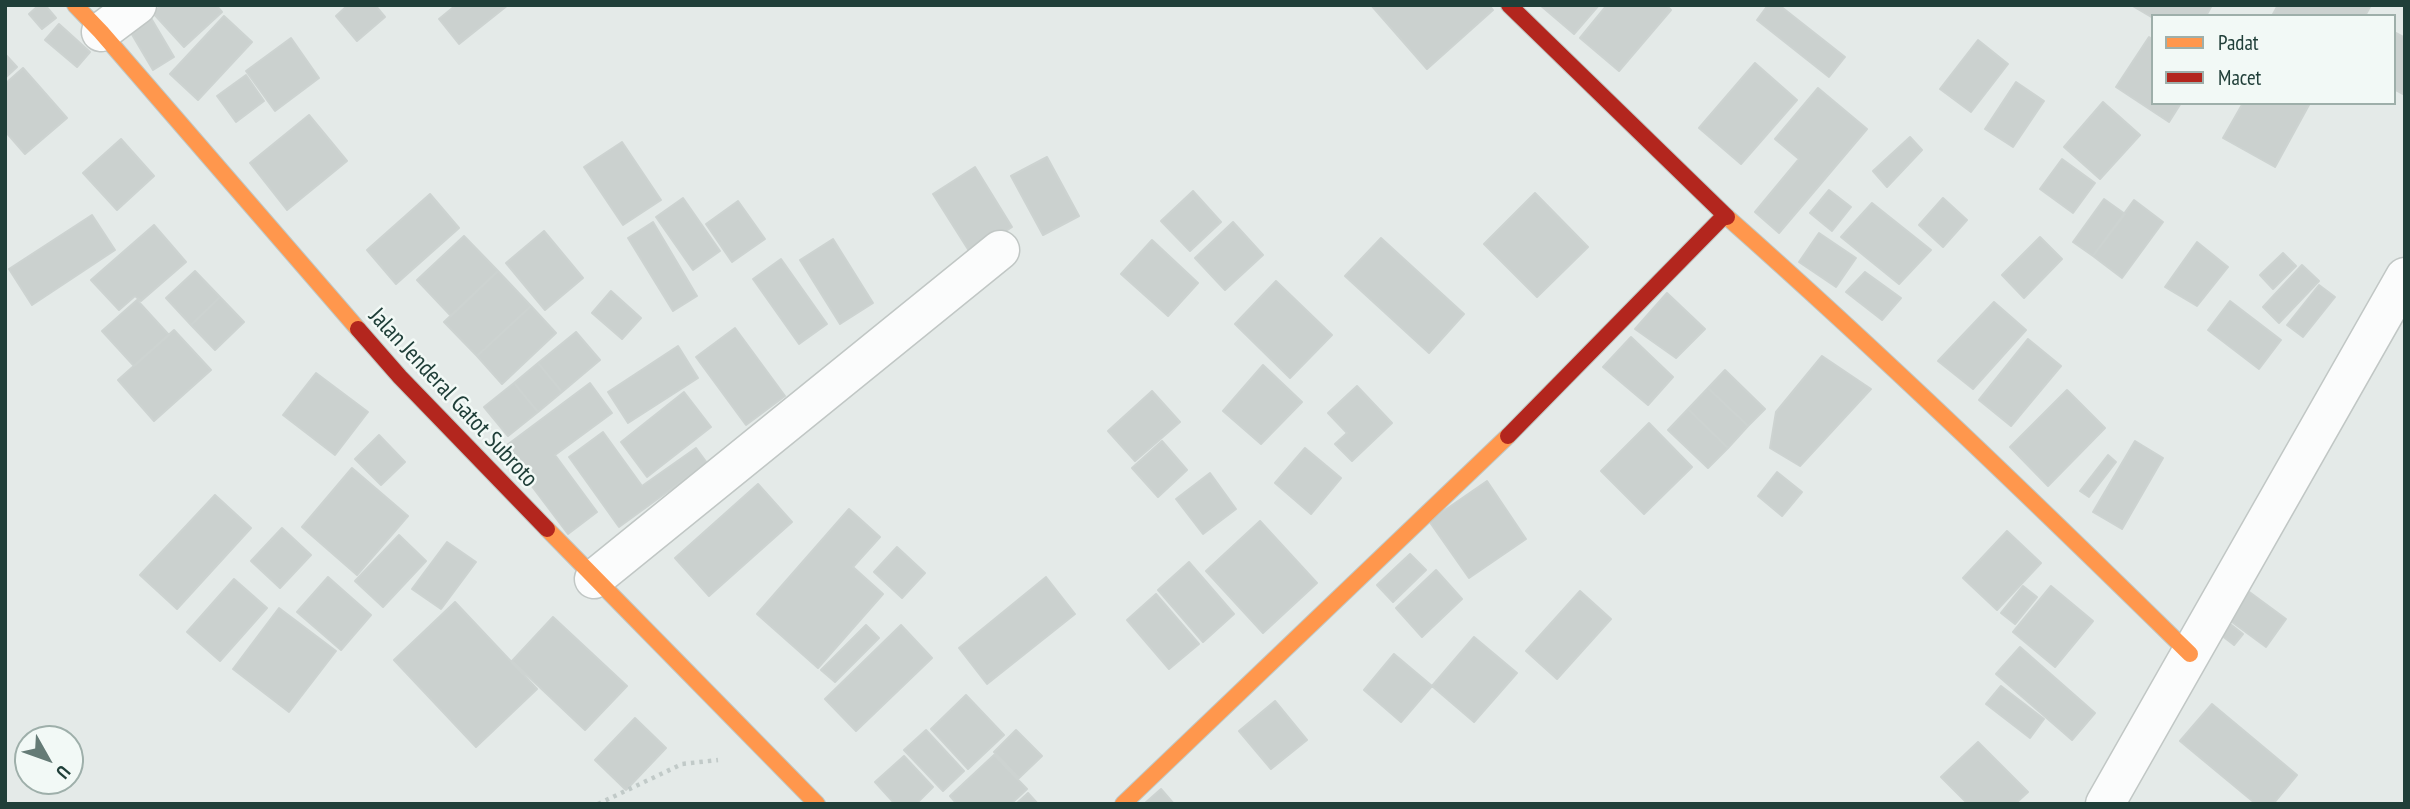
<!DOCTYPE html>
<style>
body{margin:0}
#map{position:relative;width:2410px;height:809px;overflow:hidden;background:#e4eae8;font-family:"PT Sans Narrow",sans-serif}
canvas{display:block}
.frame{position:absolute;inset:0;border:7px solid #203f39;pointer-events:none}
.legend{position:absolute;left:2151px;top:14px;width:245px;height:91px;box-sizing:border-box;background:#f2f9f6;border:2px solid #9eafaa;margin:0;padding:9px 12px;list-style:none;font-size:21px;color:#203f39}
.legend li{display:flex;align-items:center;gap:14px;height:35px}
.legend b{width:35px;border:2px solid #9eafaa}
.north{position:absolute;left:14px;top:725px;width:70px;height:70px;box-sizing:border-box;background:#f2f9f6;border:2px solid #9eafaa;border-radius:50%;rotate:130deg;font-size:19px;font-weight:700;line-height:28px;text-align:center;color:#203f39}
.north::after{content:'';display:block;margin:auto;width:24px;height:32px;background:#657b76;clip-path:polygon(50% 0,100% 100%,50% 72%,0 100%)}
</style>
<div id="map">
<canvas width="2410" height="809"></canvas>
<div class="frame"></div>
<ul class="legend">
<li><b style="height:9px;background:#ff974d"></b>Padat</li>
<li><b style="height:9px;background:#b3261e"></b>Macet</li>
</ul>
<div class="north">U</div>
</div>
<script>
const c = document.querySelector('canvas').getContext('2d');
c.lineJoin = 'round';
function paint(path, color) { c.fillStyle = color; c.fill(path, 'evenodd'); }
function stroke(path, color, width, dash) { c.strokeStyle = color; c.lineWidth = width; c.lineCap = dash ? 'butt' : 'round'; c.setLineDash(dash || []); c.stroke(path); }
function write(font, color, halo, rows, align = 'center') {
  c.font = font + ' "PT Sans Narrow",sans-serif'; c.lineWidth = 5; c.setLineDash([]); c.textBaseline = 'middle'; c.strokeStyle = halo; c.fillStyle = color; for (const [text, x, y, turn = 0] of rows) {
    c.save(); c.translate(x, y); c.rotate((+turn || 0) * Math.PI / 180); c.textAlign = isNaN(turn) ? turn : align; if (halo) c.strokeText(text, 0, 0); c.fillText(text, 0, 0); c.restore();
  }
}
const building = new Path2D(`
 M39,5H45L56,18L42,29L29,14Z
 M162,5H216L222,12L184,47L153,13Z
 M348,5H375L385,17L357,41L336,16Z
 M456,5H508L459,44L439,19Z
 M1371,5H1489L1493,10L1427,69Z
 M1540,5H1599L1574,34Z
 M1607,5H1666L1671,10L1619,71L1580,38Z
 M1768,5H1779L1845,57L1829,77L1757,20Z
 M2131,5H2212L2206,16H2153V18Z
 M2278,5H2371L2365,16H2272Z
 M145,8L174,57L153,70L124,21Z
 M224,16L252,42L198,100L170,74Z
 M59,24L90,52L77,67L45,40Z
 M2394,32L2405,38V95L2394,89Z
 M2149,37L2153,40V103H2181L2169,122L2116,87Z
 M291,38L319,78L275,111L246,71Z
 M1978,40L2008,64L1971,112L1940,89Z
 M5,54L17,67L5,78Z
 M1755,63L1797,100L1741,164L1699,128Z
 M23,68L67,118L25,154L5,131V84Z
 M246,75L264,101L236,122L217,96Z
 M2016,82L2044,101L2013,147L1985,129Z
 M1818,88L1867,129L1779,233L1755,212L1799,159L1775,139Z
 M2103,102L2140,135L2100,179L2064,147Z
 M2243,103H2310L2275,167L2223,138Z
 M309,115L347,161L287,210L250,163Z
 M1910,137L1922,150L1887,187L1873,171Z
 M121,139L154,176L117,210L83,173Z
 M622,142L661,200L623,225L584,167Z
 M1047,157L1079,216L1043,235L1011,176Z
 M2062,159L2095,183L2073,213L2040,189Z
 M975,167L1012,227L971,254L933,194Z
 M1829,190L1851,207L1832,231L1810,213Z
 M1193,191L1221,222L1190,251L1161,221Z
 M1535,193L1588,247L1537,297L1484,244Z
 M430,194L459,228L396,284L367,250Z
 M683,198L720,251L693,270L656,217Z
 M1943,198L1967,220L1943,247L1919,225Z
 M2104,199L2125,214L2093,256L2073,242Z
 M2134,200L2163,222L2122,278L2093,256Z
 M738,201L765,239L732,262L706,224Z
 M1872,203L1931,250L1899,284L1841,237Z
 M92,215L115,250L32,305L9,269Z
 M653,222L697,296L673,311L628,238Z
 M1233,222L1263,255L1225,290L1195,258Z
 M154,225L186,262L141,301L135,296L119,310L91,280Z
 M544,231L583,278L545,310L506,263Z
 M1819,233L1856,258L1836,287L1799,262Z
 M464,236L498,271L451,316L417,280Z
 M2040,237L2062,259L2024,298L2002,275Z
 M1381,238L1464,314L1429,353L1345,276Z
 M833,239L873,303L840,324L800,260Z
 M1152,240L1198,283L1168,316L1121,274Z
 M2197,242L2228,267L2197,306L2165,287Z
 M2283,253L2296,266L2273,289L2260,275Z
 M781,259L827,324L799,344L753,279Z
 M2302,265L2319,281L2279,323L2263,307Z
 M195,271L220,297L191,325L166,298Z
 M498,271L531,306L477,356L444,322Z
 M1865,272L1901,298L1882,320L1846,292Z
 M1276,281L1332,335L1290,378L1235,324Z
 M2319,285L2335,297L2303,337L2287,325Z
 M611,291L641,318L622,339L592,313Z
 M1667,293L1705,329L1676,358L1635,329Z
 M220,297L244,322L215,350L191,325Z
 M137,300L169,335L134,366L102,331Z
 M2230,301L2281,340L2259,369L2208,330Z
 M1994,302L2026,330L1973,389L1938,361Z
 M531,306L556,333L502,384L477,356Z
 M735,328L785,396L746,425L696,357Z
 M174,330L211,370L154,421L118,380Z
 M576,332L600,360L562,392L538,363Z
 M1631,337L1673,377L1648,405L1603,367Z
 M2028,339L2061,366L2011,426L1979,400Z
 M678,346L698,378L628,423L608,392Z
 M1822,356L1871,389L1800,466L1770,448L1776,412Z
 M538,363L562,392L538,412L514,383Z
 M1263,365L1302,402L1261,444L1223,411Z
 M1725,370L1765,409L1748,426L1708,388Z
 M316,373L368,412L335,455L283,415Z
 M514,383L538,412L508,436L484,407Z
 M590,383L612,413L555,455L597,512L568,534L503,448Z
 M1357,386L1392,423L1352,461L1335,444L1347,433L1328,413Z
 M1708,388L1748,426L1728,448L1688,409Z
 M2067,390L2105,428L2048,486L2010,447Z
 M1152,391L1180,422L1135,461L1108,431Z
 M684,392L711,427L647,477L621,442Z
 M1688,409L1728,448L1708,468L1668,430Z
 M1649,423L1692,467L1644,514L1601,471Z
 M603,432L642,486L696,448L707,463L619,527L569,457Z
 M379,435L405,462L381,485L355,459Z
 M1162,441L1187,470L1158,497L1132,468Z
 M2135,441L2163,458L2122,529L2093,512Z
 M1305,448L1341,478L1311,514L1275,483Z
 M2108,455L2116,462L2089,497L2080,491Z
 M352,468L408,516L357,575L302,527Z
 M1777,472L1802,492L1782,516L1758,496Z
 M1210,473L1236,509L1203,534L1176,499Z
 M1487,481L1526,539L1469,578L1429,521Z
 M758,484L792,522L709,596L675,558Z
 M215,495L251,528L177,609L140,575Z
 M849,509L880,537L853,567L883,594L818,668L757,614Z
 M1260,521L1317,583L1263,633L1206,571Z
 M282,528L311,555L280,588L251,561Z
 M2007,531L2041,563L1997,610L1963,578Z
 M399,535L426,561L383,607L355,581Z
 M447,542L476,562L441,609L412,589Z
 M897,547L925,573L902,598L874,572Z
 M1410,554L1426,570L1393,602L1377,585Z
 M1189,562L1234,614L1203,642L1158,590Z
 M1436,570L1462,599L1422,637L1396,608Z
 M328,577L371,615L341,650L297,612Z
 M1046,577L1075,614L987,684L959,648Z
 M234,579L267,608L220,661L187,632Z
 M2023,586L2037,597L2015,624L2001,613Z
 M2051,586L2093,621L2055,667L2013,632Z
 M1580,591L1611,619L1557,679L1526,651Z
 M2248,591L2286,619L2266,647L2228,619Z
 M1156,594L1199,644L1169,669L1127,620Z
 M455,602L537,689L476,747L394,660Z
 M279,608L336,651L289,712L233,669Z
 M2220,616L2243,634L2234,645L2212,628Z
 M553,617L627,686L585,730L512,661Z
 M866,625L879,638L835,682L821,670Z
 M901,625L932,658L856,731L825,699Z
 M1474,637L1517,673L1474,722L1432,686Z
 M2020,647L2095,713L2072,740L1996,674Z
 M1394,654L1432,686L1401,722L1364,690Z
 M2001,686L2044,719L2030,738L1986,704Z
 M966,695L1004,735L968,769L931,729Z
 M1275,701L1307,740L1271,769L1239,731Z
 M2212,704L2297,775L2273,804H2256L2180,741Z
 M635,718L666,748L626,790L595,760Z
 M926,730L964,771L943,791L904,750Z
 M1016,730L1042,756L1019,778L994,752Z
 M1978,742L2028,792L2015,804H1968L1941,777Z
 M994,755L1027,789L1011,804H957L950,796Z
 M904,756L933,787L916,804H895L875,782Z
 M1161,789L1174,804H1144Z
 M1028,793L1038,804H1016Z`);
const path = new Path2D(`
 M598,804L682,764L718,760`);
const street = new Path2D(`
 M101,32L137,5
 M594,579L1000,250
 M2105,804L2405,277`);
const slow = new Path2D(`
 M75,5L101,32L358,329
 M1727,217C1886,358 2038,505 2190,654
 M547,529L817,804
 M1123,804L1508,436`);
const jam = new Path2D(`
 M1509,5L1727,217
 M358,329L400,377L547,529
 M1508,436L1725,215`);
const streetNames = [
 ["Jalan Jenderal Gatot Subroto",453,398,47]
];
paint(building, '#cbd1cf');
stroke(building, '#cdd3d1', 2);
stroke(street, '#c1c7c5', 41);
stroke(slow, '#bfc8c5', 18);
stroke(jam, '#bfc8c5', 18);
stroke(path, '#c1cac8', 4.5, [3.5, 5]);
stroke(street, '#fbfcfc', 38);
stroke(slow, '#ff974d', 16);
stroke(jam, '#b3261e', 16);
write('24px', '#203f39', '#f2f9f6', streetNames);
</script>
